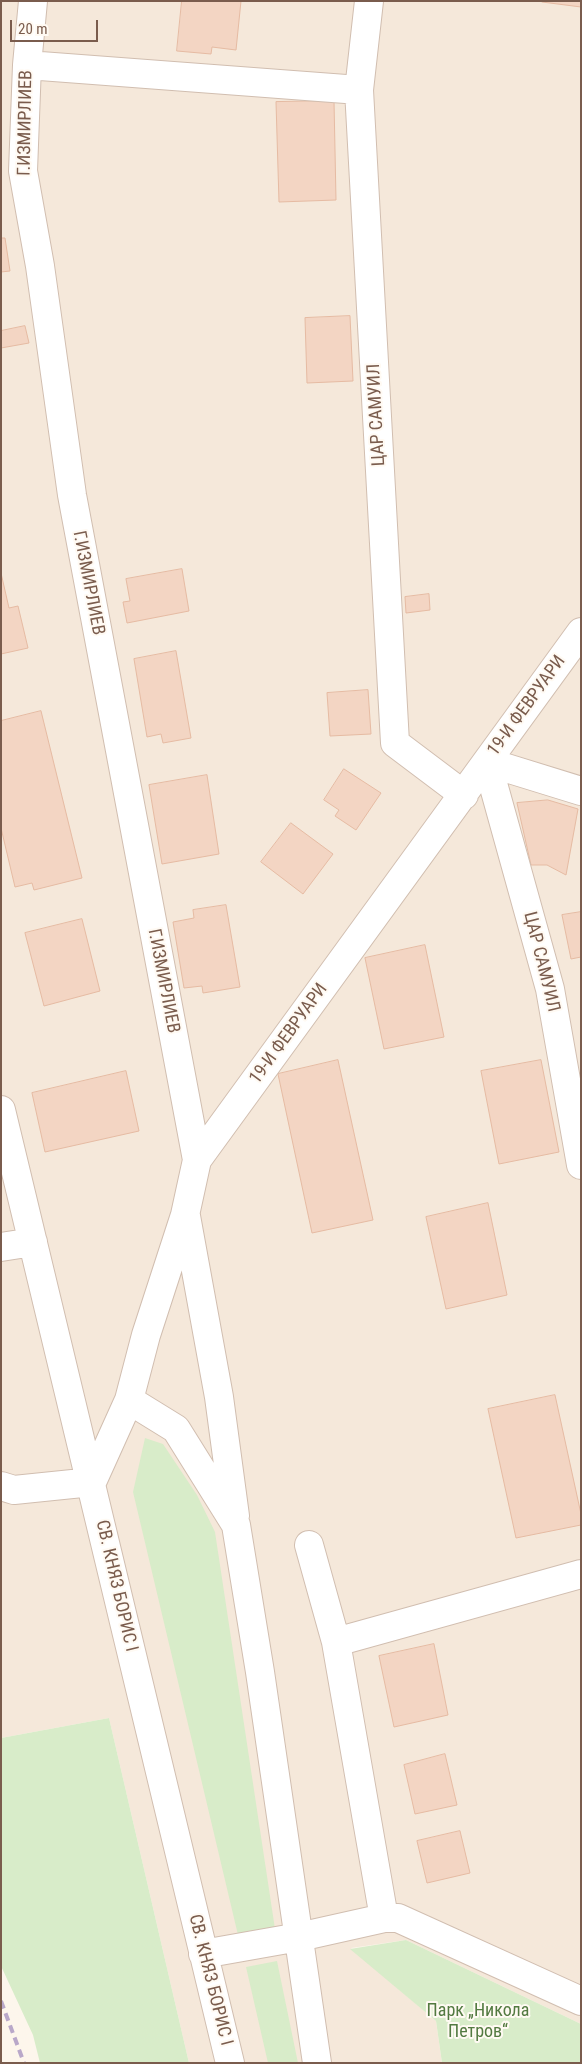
<!DOCTYPE html>
<meta charset="utf-8">
<style>
body{margin:0}
#map{position:relative;width:582px;height:2064px;overflow:hidden;background:#fdf6ec;font-family:"Roboto Condensed",sans-serif}
canvas{display:block}
.frame{position:absolute;inset:0;border:2px solid #7a5c4d;pointer-events:none}
.scale{position:absolute;left:10px;top:20px;width:88px;height:22px;box-sizing:border-box;border:2px solid #7a5c4d;border-top:0;padding-left:6px;font-size:15px;line-height:18px;white-space:nowrap;color:#7a5c4d;-webkit-text-stroke:4px #fffaf3;paint-order:stroke}
</style>
<div id="map">
<canvas width="582" height="2064"></canvas>
<div class="frame"></div>
<div class="scale">20 m</div>
</div>
<script>
const c = document.querySelector('canvas').getContext('2d');
c.lineJoin = 'round';
function paint(path, color) { c.fillStyle = color; c.fill(path, 'evenodd'); }
function stroke(path, color, width, dash) { c.strokeStyle = color; c.lineWidth = width; c.lineCap = dash ? 'butt' : 'round'; c.setLineDash(dash || []); c.stroke(path); }
function write(font, color, halo, rows, align = 'center') {
  c.font = font + ' "Roboto Condensed",sans-serif'; c.lineWidth = 4; c.setLineDash([]); c.textBaseline = 'middle'; c.strokeStyle = halo; c.fillStyle = color; for (const [text, x, y, turn = 0] of rows) {
    c.save(); c.translate(x, y); c.rotate((+turn || 0) * Math.PI / 180); c.textAlign = isNaN(turn) ? turn : align; if (halo) c.strokeText(text, 0, 0); c.fillText(text, 0, 0); c.restore();
  }
}
const residential = new Path2D(`
 M1,1H581V2024L406,1940L351,1948L436,2021L442,2063H189L109,1718L1,1738Z`);
const green = new Path2D(`
 M145,1438L163,1444L197,1495L215,1532L275,1929L238,1935L133,1492Z
 M109,1718L189,2063H40L33,2035L1,1966V1738Z
 M406,1940L581,2024V2063H442L436,2021L350,1949Z
 M277,1961L298,2063H268L246,1967Z`);
const building = new Path2D(`
 M182,1H241L236,50L212,47L211,54L177,51Z
 M542,1H581V7L542,2Z
 M334,101L336,200L279,202L276,102Z
 M1,238H5L10,271L1,272Z
 M350,316L353,381L307,383L305,318Z
 M25,326L29,343L1,348V331Z
 M182,569L189,611L127,623L123,602L130,601L126,579Z
 M1,573L9,608L18,606L28,648L1,654Z
 M429,594L430,610L406,613L405,597Z
 M176,651L191,738L163,743L161,734L147,737L134,659Z
 M368,690L371,734L330,736L327,693Z
 M41,711L82,878L34,890L32,883L15,887L1,828V721Z
 M344,769L381,793L356,830L335,816L339,810L324,800Z
 M207,775L219,854L162,864L149,785Z
 M548,800L578,809L566,875L547,865H531L517,803Z
 M291,823L333,854L303,894L261,862Z
 M226,905L240,987L203,993L202,986L184,988L173,922L194,918L193,910Z
 M581,912V957L571,959L562,915Z
 M82,919L100,991L44,1006L25,933Z
 M425,945L444,1037L384,1049L365,958Z
 M338,1060L373,1220L312,1233L278,1074Z
 M541,1060L559,1152L499,1164L481,1071Z
 M126,1071L139,1131L45,1152L32,1093Z
 M488,1203L507,1295L446,1309L426,1217Z
 M555,1395L581,1514V1525L516,1538L488,1409Z
 M434,1644L448,1715L394,1727L379,1656Z
 M445,1754L457,1805L415,1814L404,1765Z
 M460,1831L470,1873L427,1883L417,1841Z`);
const minor = new Path2D(`
 M33,1L27,65L23,171L40,266L72,495L197,1160
 M369,1L359,90L395,743L464,795
 M27,65L359,90
 M487,762L550,989L581,1165
 M487,762L581,791
 M1,1110L230,2063
 M186,1216L219,1397L235,1516
 M1,1247L33,1242
 M129,1400L176,1429L236,1525L260,1672L317,2063
 M92,1482L129,1400L146,1335L185,1215L197,1160L581,632
 M1,1486L14,1490L92,1482
 M309,1545L336,1642L384,1918
 M336,1642L581,1574
 M203,1954L299,1937L384,1918H398L581,2001`);
const rail = new Path2D(`
 M1,2001L24,2063`);
const streetNames = [
 ["Г.ИЗМИРЛИЕВ",26,123,-89],
 ["ЦАР САМУИЛ",377,415,-93],
 ["Г.ИЗМИРЛИЕВ",88,583,79],
 ["19-И ФЕВРУАРИ",527,706,-54],
 ["ЦАР САМУИЛ",541,962,76],
 ["Г.ИЗМИРЛИЕВ",163,981,79],
 ["19-И ФЕВРУАРИ",289,1034,-54],
 ["СВ. КНЯЗ БОРИС I",116,1586,77],
 ["СВ. КНЯЗ БОРИС I",210,1980,76]
];
const parkNames = [
 ["Парк „Никола",478,2011],
 ["Петров“",478,2032]
];
paint(residential, '#f5e8da');
paint(green, '#d8ecc9');
paint(building, '#f3d5c3');
stroke(building, '#e6bba3', 1);
stroke(minor, '#d1beb0', 30);
stroke(minor, '#fff', 28);
stroke(rail, '#b9a8c9', 4, [8, 5]);
write('18px', '#7a5c4d', '#fffaf3', streetNames);
write('18px', '#537a41', '#fffaf3', parkNames);
</script>
